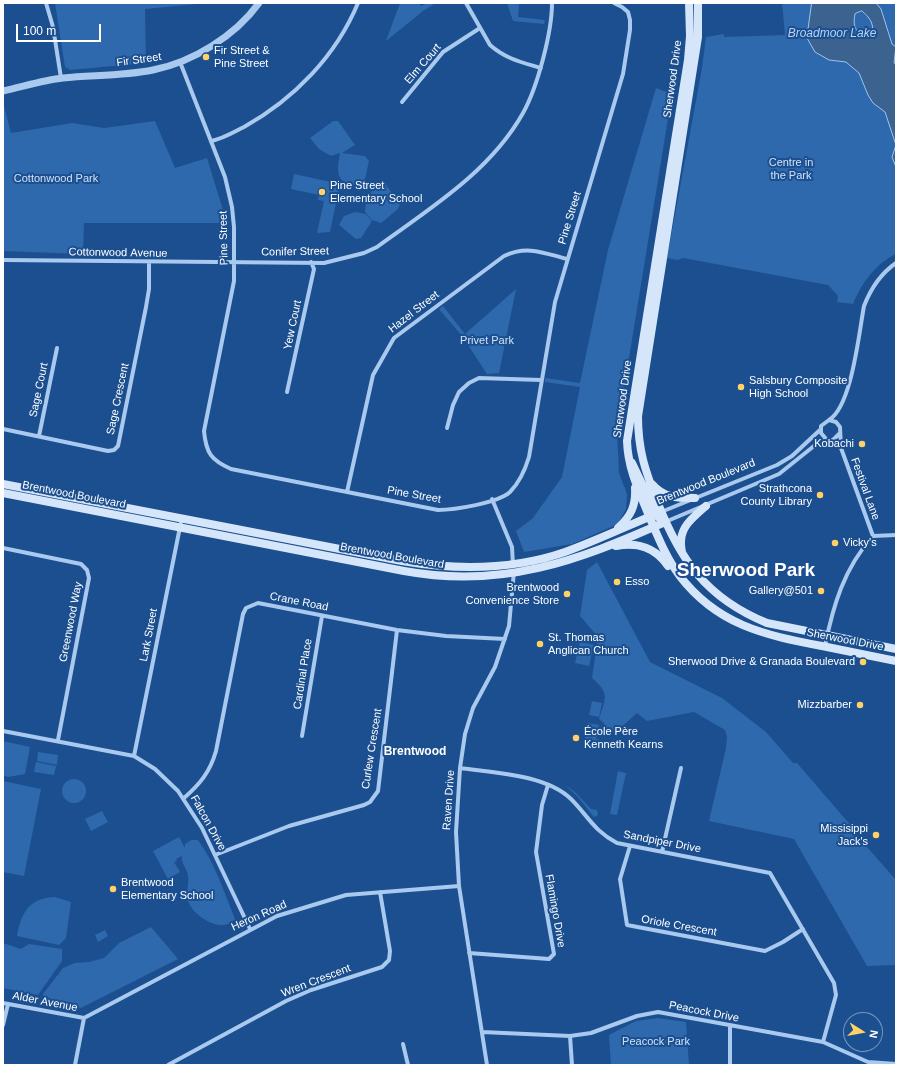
<!DOCTYPE html>
<meta charset="utf-8">
<style>
body{margin:0}
#map{position:relative;width:899px;height:1068px;overflow:hidden;background:#1b4f8f;font-family:Helvetica,sans-serif}
canvas{display:block}
.frame{position:absolute;inset:0;border:4px solid #fff;pointer-events:none}
.north{position:absolute;left:843px;top:1012px;width:40px;height:40px;box-sizing:border-box;background:#1b4f8f;border:1px solid #7695bc;border-radius:50%;rotate:101deg;font-size:11px;font-weight:700;line-height:16px;text-align:center;color:#fff}
.north::after{content:'';display:block;margin:auto;width:14px;height:18px;background:#ffd166;clip-path:polygon(50% 0,100% 100%,50% 72%,0 100%)}
.scale{position:absolute;left:16px;top:24px;width:85px;height:18px;box-sizing:border-box;border:2px solid #fff;border-top:0;padding-left:5px;font-size:12px;line-height:14px;white-space:nowrap;color:#fff;-webkit-text-stroke:3px #1b4f8f;paint-order:stroke}
</style>
<div id="map">
<canvas width="899" height="1068"></canvas>
<div class="frame"></div>
<div class="north">N</div>
<div class="scale">100 m</div>
</div>
<script>
const c = document.querySelector('canvas').getContext('2d');
c.lineJoin = 'round';
function paint(path, color) { c.fillStyle = color; c.fill(path, 'evenodd'); }
function stroke(path, color, width, dash) { c.strokeStyle = color; c.lineWidth = width; c.lineCap = dash ? 'butt' : 'round'; c.setLineDash(dash || []); c.stroke(path); }
function write(font, color, halo, rows, align = 'center') {
  c.font = font + ' Helvetica,sans-serif'; c.lineWidth = 4; c.setLineDash([]); c.textBaseline = 'middle'; c.strokeStyle = halo; c.fillStyle = color; for (const [text, x, y, turn = 0] of rows) {
    c.save(); c.translate(x, y); c.rotate((+turn || 0) * Math.PI / 180); c.textAlign = isNaN(turn) ? turn : align; if (halo) c.strokeText(text, 0, 0); c.fillText(text, 0, 0); c.restore();
  }
}
const green = new Path2D(`
 M55,3H208L145,9L146,63L70,70L65,67Z
 M400,3H419L421,6L427,3H436L423,11L386,41Z
 M507,3H519L518,17L545,20L544,24L513,21Z
 M782,3H896V254C876,263 861,284 853,304L837,302L838,296L828,285L683,258L678,260L667,258L702,68L706,37L724,34V37L785,35Z
 M656,88L672,94L617,432L619,473L627,494L626,509L618,524L572,544L524,552L516,531L533,518L562,477L580,387L545,382V378L580,383L608,250Z
 M3,102L11,133L72,123L104,128L155,121L175,168L207,158L227,223H84L83,254L3,251Z
 M333,121H338L355,145L342,153L365,156L369,161L363,188C338,183 335,178 340,153L331,156L319,149L310,138Z
 M294,174L340,184L330,232L317,233L324,201L318,200L319,195L291,189Z
 M383,181L400,204L398,209L381,223L372,220L365,212C366,196 371,190 383,181Z
 M355,212L366,214L372,221L361,238L356,239L339,225L344,216Z
 M516,289L499,373L487,374L462,336L439,309L443,306L465,334Z
 M597,562L650,662L722,698L766,732L793,763H797L853,828V831L896,880V965L867,966L794,839L709,821L726,748L727,737L725,730L694,712L647,721L637,713L616,732L608,735L604,723L599,719C606,697 610,694 592,678L598,637L580,616L587,570Z
 M580,642L594,645L589,666L575,663Z
 M592,701L602,703L599,717L589,715Z
 M588,723L599,725L596,739L600,740L598,750L583,747Z
 M3,741L30,747L25,774L8,777L3,775Z
 M38,752L58,755L57,765L37,761Z
 M36,762L56,766L54,775L34,772Z
 M618,771L626,773L617,815L610,814Z
 M62 791a12 12 0 1 1 24 0a12 12 0 1 1-24 0Z
 M3,781L41,789L24,876L3,872Z
 M564,784L575,792L591,809L597,810L598,815L594,817L578,797Z
 M102,811L108,822L91,831L85,819Z
 M179,837L185,848V844L191,840H198C215,863 224,892 235,919C222,935 193,916 188,901C186,894 189,884 188,876C187,868 181,864 182,856L176,859L177,861L174,862L180,872L168,879L153,851Z
 M55,897L71,902L66,938L59,945L17,936C21,913 29,898 55,897Z
 M151,927L178,959L81,1008C69,1006 55,1001 44,1003L43,994L63,968L75,963L89,962L104,958L119,943Z
 M105,930L108,936L98,942L95,935Z
 M3,943L21,949L29,944L62,949V961L38,995L3,988Z
 M658,1018L686,1022L689,1065H611L609,1035L636,1021Z`);
const water = new Path2D(`
 M812,3H876L881,9L892,44L896,47L894,63L896,64V167L892,157L896,145L885,112L873,103L868,95L859,73L846,62L829,60L815,52L807,38ZM862,11C870,18 873,22 873,33L863,37C854,29 853,25 855,14Z`);
const minor = new Path2D(`
 M46,3L53,27L61,78
 M466,3L490,45C506,59 521,62 541,68
 M180,62L225,177L232,207L234,227V281L204,431C206,453 211,460 231,469L438,510C454,510 498,503 510,492C520,482 525,470 529,457L555,302L623,74L630,30V20L628,12L622,7L614,3
 M402,102L443,52L480,28
 M211,141C223,139 234,132 244,127C294,99 336,56 358,3
 M3,260L324,263L364,253L377,247C429,209 490,172 523,113C532,97 538,78 543,59C548,40 552,23 552,3
 M287,392L314,269L311,262
 M829,420C852,406 859,332 864,306C871,288 880,274 896,263
 M447,428L453,405L459,392L469,383L479,378L541,380
 M3,429L108,451L114,450L118,446L146,307L149,289V262
 M840,433L833,440H827L821,433V426L829,420L836,422L840,427L841,448L873,536
 M39,436L57,348
 M830,440L841,448
 M347,492L373,375L394,338L504,256C527,245 544,253 567,259
 M492,499L512,547L513,565
 M661,512L777,465L792,456L821,429
 M665,522L779,474L824,438
 M3,548L81,564L87,570L89,578L58,740
 M825,646C833,606 844,568 873,536L896,535
 M3,731L134,756L155,769L178,791L202,828L250,929
 M302,736L322,616
 M134,756L182,517
 M460,768C493,773 545,774 571,799C588,816 594,831 617,843L770,873L834,983L836,995L823,1042
 M184,798C200,784 210,772 216,751L243,614L246,608L258,603L397,630L446,636L505,639
 M630,846L620,879L627,925L765,951L783,942L803,929
 M662,852L681,768
 M215,855L289,826L364,805L370,802L378,791L397,630
 M469,953L549,959L554,954L536,852L542,805L548,785
 M3,1003L84,1018
 M84,1018L277,916L346,895L459,886
 M3,1025L8,1004
 M482,1032L570,1036L591,1033L637,1016L658,1012L823,1042L868,1062L896,1064
 M570,1036L572,1065
 M403,1044L408,1065
 M75,1065L84,1018
 M168,1065L286,1001L311,990L382,967L389,960L390,951L380,892
 M487,1065L459,886L456,832L460,768L465,734L473,708L495,667L509,626L514,571
 M730,1065V1026`);
const tertiary = new Path2D(`
 M3,91C22,87 43,80 63,78C93,75 123,76 153,70C193,62 235,36 259,3`);
const secondary = new Path2D(`
 M689,3L690,36L688,60L627,441C628,469 639,491 649,516C658,537 666,557 679,575C717,625 764,635 822,646C846,651 871,656 896,661
 M698,3V37L638,416C638,450 645,470 657,501C680,560 706,598 767,623L896,649
 M632,463L658,517
 M3,484L402,561C456,570 513,570 565,552C598,540 629,525 661,512
 M652,484C664,498 677,498 695,498
 M3,493L404,571C503,589 577,561 665,522
 M618,528C631,516 636,506 635,488
 M616,546C638,542 655,547 668,566
 M682,552C677,529 690,520 706,506`);
const markers = [
 [206,57,4,"#ffd166"],
 [322,192,4,"#ffd166"],
 [741,387,4,"#ffd166"],
 [862,444,4,"#ffd166"],
 [820,495,4,"#ffd166"],
 [835,543,4,"#ffd166"],
 [617,582,4,"#ffd166"],
 [821,591,4,"#ffd166"],
 [567,594,4,"#ffd166"],
 [540,644,4,"#ffd166"],
 [863,662,4,"#ffd166"],
 [860,705,4,"#ffd166"],
 [576,738,4,"#ffd166"],
 [876,835,4,"#ffd166"],
 [113,889,4,"#ffd166"]
];
const poiNames = [
 ["Fir Street &",214,51],
 ["Pine Street",214,64],
 ["Pine Street",330,186],
 ["Elementary School",330,199],
 ["Salsbury Composite",749,381],
 ["High School",749,394],
 ["Kobachi",854,444,"right"],
 ["Strathcona",812,489,"right"],
 ["County Library",812,502,"right"],
 ["Vicky's",843,543],
 ["Esso",625,582],
 ["Brentwood",559,588,"right"],
 ["Convenience Store",559,601,"right"],
 ["Gallery@501",813,591,"right"],
 ["St. Thomas",548,638],
 ["Anglican Church",548,651],
 ["Sherwood Drive & Granada Boulevard",855,662,"right"],
 ["Mizzbarber",852,705,"right"],
 ["École Père",584,732],
 ["Kenneth Kearns",584,745],
 ["Missisippi",868,829,"right"],
 ["Jack's",868,842,"right"],
 ["Brentwood",121,883],
 ["Elementary School",121,896]
];
const streetNames = [
 ["Fir Street",139,60,-8],
 ["Elm Court",423,64,-49],
 ["Sherwood Drive",673,79,-82],
 ["Pine Street",570,218,-73],
 ["Pine Street",224,238,-91],
 ["Conifer Street",295,252,-1],
 ["Cottonwood Avenue",118,253,1],
 ["Hazel Street",414,312,-38],
 ["Yew Court",293,325,-78],
 ["Sage Court",39,390,-78],
 ["Sage Crescent",118,399,-78],
 ["Sherwood Drive",623,399,-82],
 ["Brentwood Boulevard",706,482,-22],
 ["Festival Lane",865,489,70],
 ["Brentwood Boulevard",74,495,11],
 ["Pine Street",414,495,10],
 ["Brentwood Boulevard",392,556,10],
 ["Crane Road",299,602,11],
 ["Greenwood Way",71,622,-79],
 ["Lark Street",149,635,-79],
 ["Sherwood Drive",845,640,11],
 ["Cardinal Place",303,674,-81],
 ["Curlew Crescent",372,749,-81],
 ["Raven Drive",449,800,-86],
 ["Falcon Drive",208,823,61],
 ["Sandpiper Drive",662,842,11],
 ["Flamingo Drive",555,911,80],
 ["Heron Road",259,916,-24],
 ["Oriole Crescent",679,926,10],
 ["Wren Crescent",316,981,-21],
 ["Alder Avenue",45,1002,11],
 ["Peacock Drive",704,1012,11]
];
const parkNames = [
 ["Centre in",791,163],
 ["the Park",791,176],
 ["Cottonwood Park",56,179],
 ["Privet Park",487,341],
 ["Peacock Park",656,1042]
];
const waterNames = [
 ["Broadmoor Lake",832,34]
];
const neighbourhoodNames = [
 ["Brentwood",415,752]
];
const townNames = [
 ["Sherwood Park",746,571]
];
paint(green, '#2e69ad');
paint(water, '#3c6290');
stroke(water, '#9cc4f0', 1);
stroke(minor, '#a9c9ee', 4);
stroke(tertiary, '#a9c9ee', 7);
stroke(secondary, '#d6e6fa', 8);
for (const [x, y, r, color] of markers) { const dot = new Path2D(); dot.arc(x, y, r, 0, 2 * Math.PI); c.fillStyle = color; c.fill(dot); stroke(dot, '#1b4f8f', 1.5); }
write('11px', '#fff', '#1b4f8f', poiNames, 'left');
write('11px', '#fff', '#1b4f8f', streetNames);
write('11px', '#cfe3fa', '#1b4f8f', parkNames);
write('italic 12px', '#b5d3f5', '#1b4f8f', waterNames);
write('bold 12px', '#fff', '#1b4f8f', neighbourhoodNames);
write('bold 19px', '#fff', '#1b4f8f', townNames);
</script>
